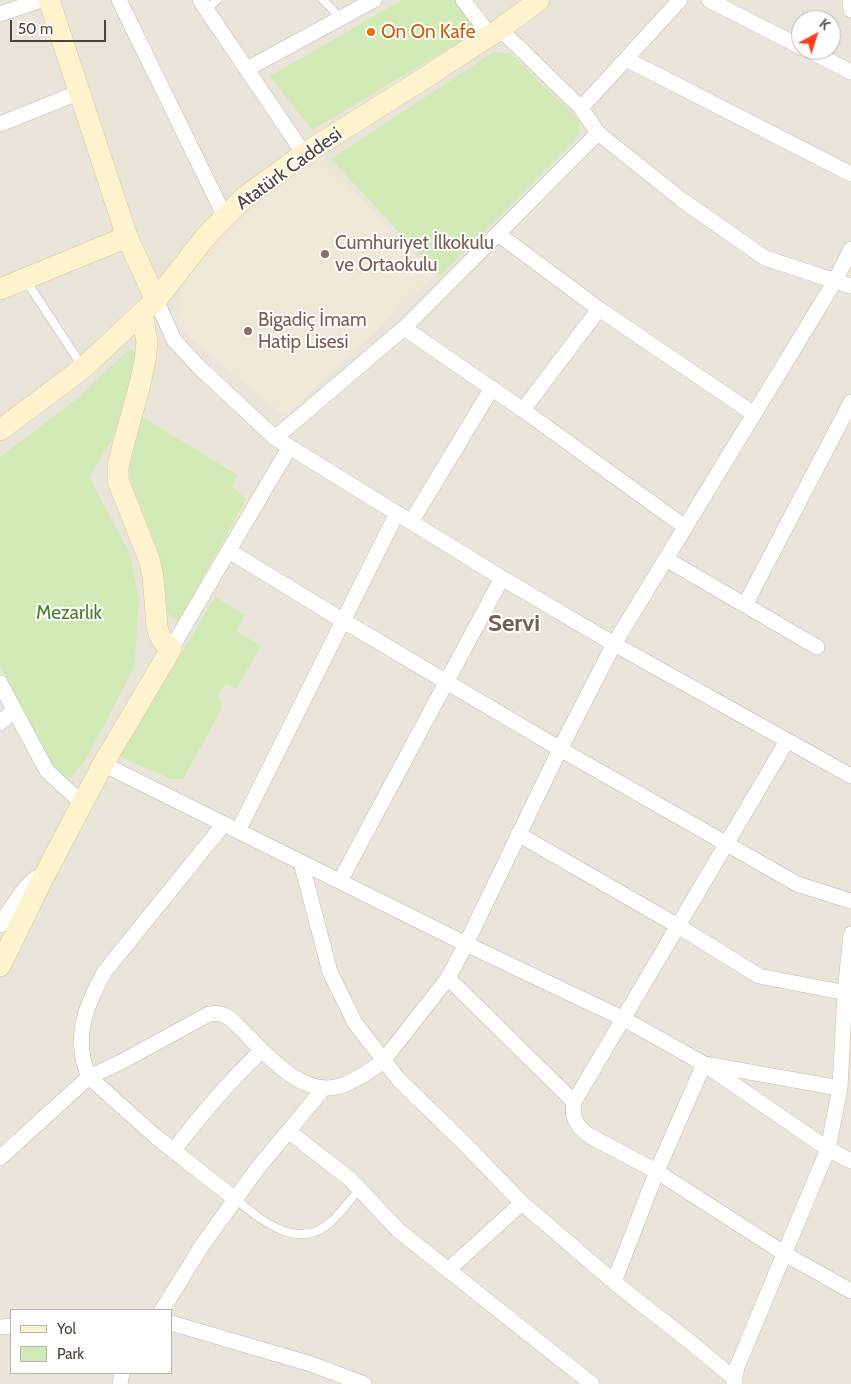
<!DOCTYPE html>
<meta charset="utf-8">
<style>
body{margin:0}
#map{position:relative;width:851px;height:1384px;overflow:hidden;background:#f6f3ec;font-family:Cabin,sans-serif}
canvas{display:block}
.legend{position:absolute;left:10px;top:1309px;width:162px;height:65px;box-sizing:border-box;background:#fff;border:1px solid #b7b4b0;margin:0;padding:6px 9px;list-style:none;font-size:15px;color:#4b4439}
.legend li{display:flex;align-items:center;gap:10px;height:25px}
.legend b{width:25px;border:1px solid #b7b4b0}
.north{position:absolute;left:791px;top:10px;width:50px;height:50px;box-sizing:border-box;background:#fff;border:1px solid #b7b4b0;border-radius:50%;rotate:40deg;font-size:14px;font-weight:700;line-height:20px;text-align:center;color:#4b4439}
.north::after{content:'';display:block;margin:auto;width:18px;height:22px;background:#fc3f1d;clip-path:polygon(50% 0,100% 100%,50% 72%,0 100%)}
.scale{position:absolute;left:10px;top:20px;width:96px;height:22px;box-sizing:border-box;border:2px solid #4b4439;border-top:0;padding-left:6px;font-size:15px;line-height:18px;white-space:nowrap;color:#4b4439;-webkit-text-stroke:4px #fff;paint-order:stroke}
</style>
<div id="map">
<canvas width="851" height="1384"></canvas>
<ul class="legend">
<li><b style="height:6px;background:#fff3cd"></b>Yol</li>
<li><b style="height:14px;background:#d2eab5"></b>Park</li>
</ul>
<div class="north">K</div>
<div class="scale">50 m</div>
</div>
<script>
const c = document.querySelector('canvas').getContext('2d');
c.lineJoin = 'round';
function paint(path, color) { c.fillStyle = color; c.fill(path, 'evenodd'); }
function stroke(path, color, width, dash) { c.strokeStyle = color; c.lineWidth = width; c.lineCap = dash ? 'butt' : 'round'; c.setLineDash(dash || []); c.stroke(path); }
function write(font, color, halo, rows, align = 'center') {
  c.font = font + ' Cabin,sans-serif'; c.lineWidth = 4; c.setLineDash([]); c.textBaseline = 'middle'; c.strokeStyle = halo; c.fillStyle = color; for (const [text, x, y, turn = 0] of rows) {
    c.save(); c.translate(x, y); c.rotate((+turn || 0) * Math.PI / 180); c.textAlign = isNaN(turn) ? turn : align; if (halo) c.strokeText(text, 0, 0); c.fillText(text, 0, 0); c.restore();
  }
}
const residential = new Path2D(`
 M0,0H851V1384H0ZM801,20H831V50H801ZM11,1310H171V1373H11Z`);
const education = new Path2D(`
 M321,155L434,276L285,417L190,338L180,324L179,304L182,284L242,208Z`);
const green = new Path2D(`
 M402,0H454L472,22L473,34L312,130L270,76Z
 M494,52L511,54L580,121L578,137L440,276L331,159Z
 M130,348L139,355L114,436L89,477L130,554L139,599L134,668L85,761L69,779L52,766L0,665V457L79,397Z
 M141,416L237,475L232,487L246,499L179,622L168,614L163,573L154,541L132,486L129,469Z
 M215,597L245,615L236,631L261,646L236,689L226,683L218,696L221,700V710L183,779H171L122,758L120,750L172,669Z`);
const lane = new Path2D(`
 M323,0L341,18
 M207,10L217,0
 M25,279L82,366
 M235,1199C262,1221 299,1252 332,1221C342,1211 351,1199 360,1188`);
const street = new Path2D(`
 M119,0L225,217
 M200,0L304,154
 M463,0L490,35
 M709,0L801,47
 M850,0L851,10
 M0,14L42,0
 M500,29L581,108L598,133L682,200L765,258L851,286
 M808,50L851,72
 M626,59L851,174
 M247,69L374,0
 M581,108L680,0
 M0,124L80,92
 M498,234L599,309L754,414
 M156,300L174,340L198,366L275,438L502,578L614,644L851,776
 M404,328L523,410L685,527
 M523,410L599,309
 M275,438L404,328L598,133
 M411,522L492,388
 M229,551L342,620L560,749L797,884L851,901
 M666,559L817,647
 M745,605L851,402
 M171,649L289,448
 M0,683L47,771L83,804
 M0,723L14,710
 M787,741L574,1102C571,1118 577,1127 590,1136L656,1171L785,1254L851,1291
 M103,764L466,944L624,1019L704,1064L828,1149L851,1161
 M224,824L105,971C86,1005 72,1038 89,1077L155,1136L235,1199
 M238,831L397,513
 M518,834L678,926L759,976L851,994
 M301,862L330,972L355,1023L399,1080L462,1141L522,1203L614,1282L690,1342L735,1379
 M340,881L502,578
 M0,925C8,914 30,873 44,876
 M448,978L574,1102
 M288,1131L350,1179L399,1231L592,1384
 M174,1150C201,1114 230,1081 262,1050
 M0,1158L89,1077L121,1062L209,1014C224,1011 231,1019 241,1029C265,1053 302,1098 340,1086C356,1081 370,1071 383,1061L448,978L466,944L560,749L614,644L835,281L851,249
 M448,1270L522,1203
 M614,1282L657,1171L704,1064L840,1088
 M162,1310L203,1244L257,1169L324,1088
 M171,1323L311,1364L364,1384
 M0,1327L11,1326
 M120,1384L122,1373
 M734,1384L737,1367L742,1355L828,1149L840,1088L845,992L851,934`);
const secondary = new Path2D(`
 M49,0L127,237L156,300
 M0,289L127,237
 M0,430L83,368L142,313L156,300L207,235L246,196L304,154L423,79L500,29L539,0
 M0,966L44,876L103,764L171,649L163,641L159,634L157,626L153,577L149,559L118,481V466L121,453L139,388L145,361L147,342L142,313`);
const markers = [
 [371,32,5,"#e8710a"],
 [325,254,5,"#8d6e63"],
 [248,331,5,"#8d6e63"]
];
const foodNames = [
 ["On On Kafe",381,32]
];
const streetNames = [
 ["Atatürk Caddesi",289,169,-36]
];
const educationNames = [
 ["Cumhuriyet İlkokulu",335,243],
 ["ve Ortaokulu",335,265],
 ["Bigadiç İmam",258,320],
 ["Hatip Lisesi",258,342]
];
const parkNames = [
 ["Mezarlık",69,613]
];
const districtNames = [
 ["Servi",514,624]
];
paint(residential, '#eae5da');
paint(education, '#efe8d6');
paint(green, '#d2eab5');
stroke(lane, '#c2bbae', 9);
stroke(street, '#c2bbae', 16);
stroke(secondary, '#d6c79b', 22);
stroke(lane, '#fff', 8);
stroke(street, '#fff', 15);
stroke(secondary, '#fff3cd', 21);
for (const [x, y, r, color] of markers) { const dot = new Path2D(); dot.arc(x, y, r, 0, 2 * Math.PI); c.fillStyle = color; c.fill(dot); stroke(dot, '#fff', 2); }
write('19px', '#c56008', '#fff', foodNames, 'left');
write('19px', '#4b4439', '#fff', streetNames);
write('19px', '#785e54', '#fff', educationNames, 'left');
write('19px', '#4a7f2a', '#fff', parkNames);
write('bold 24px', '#6e6250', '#fff', districtNames);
</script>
